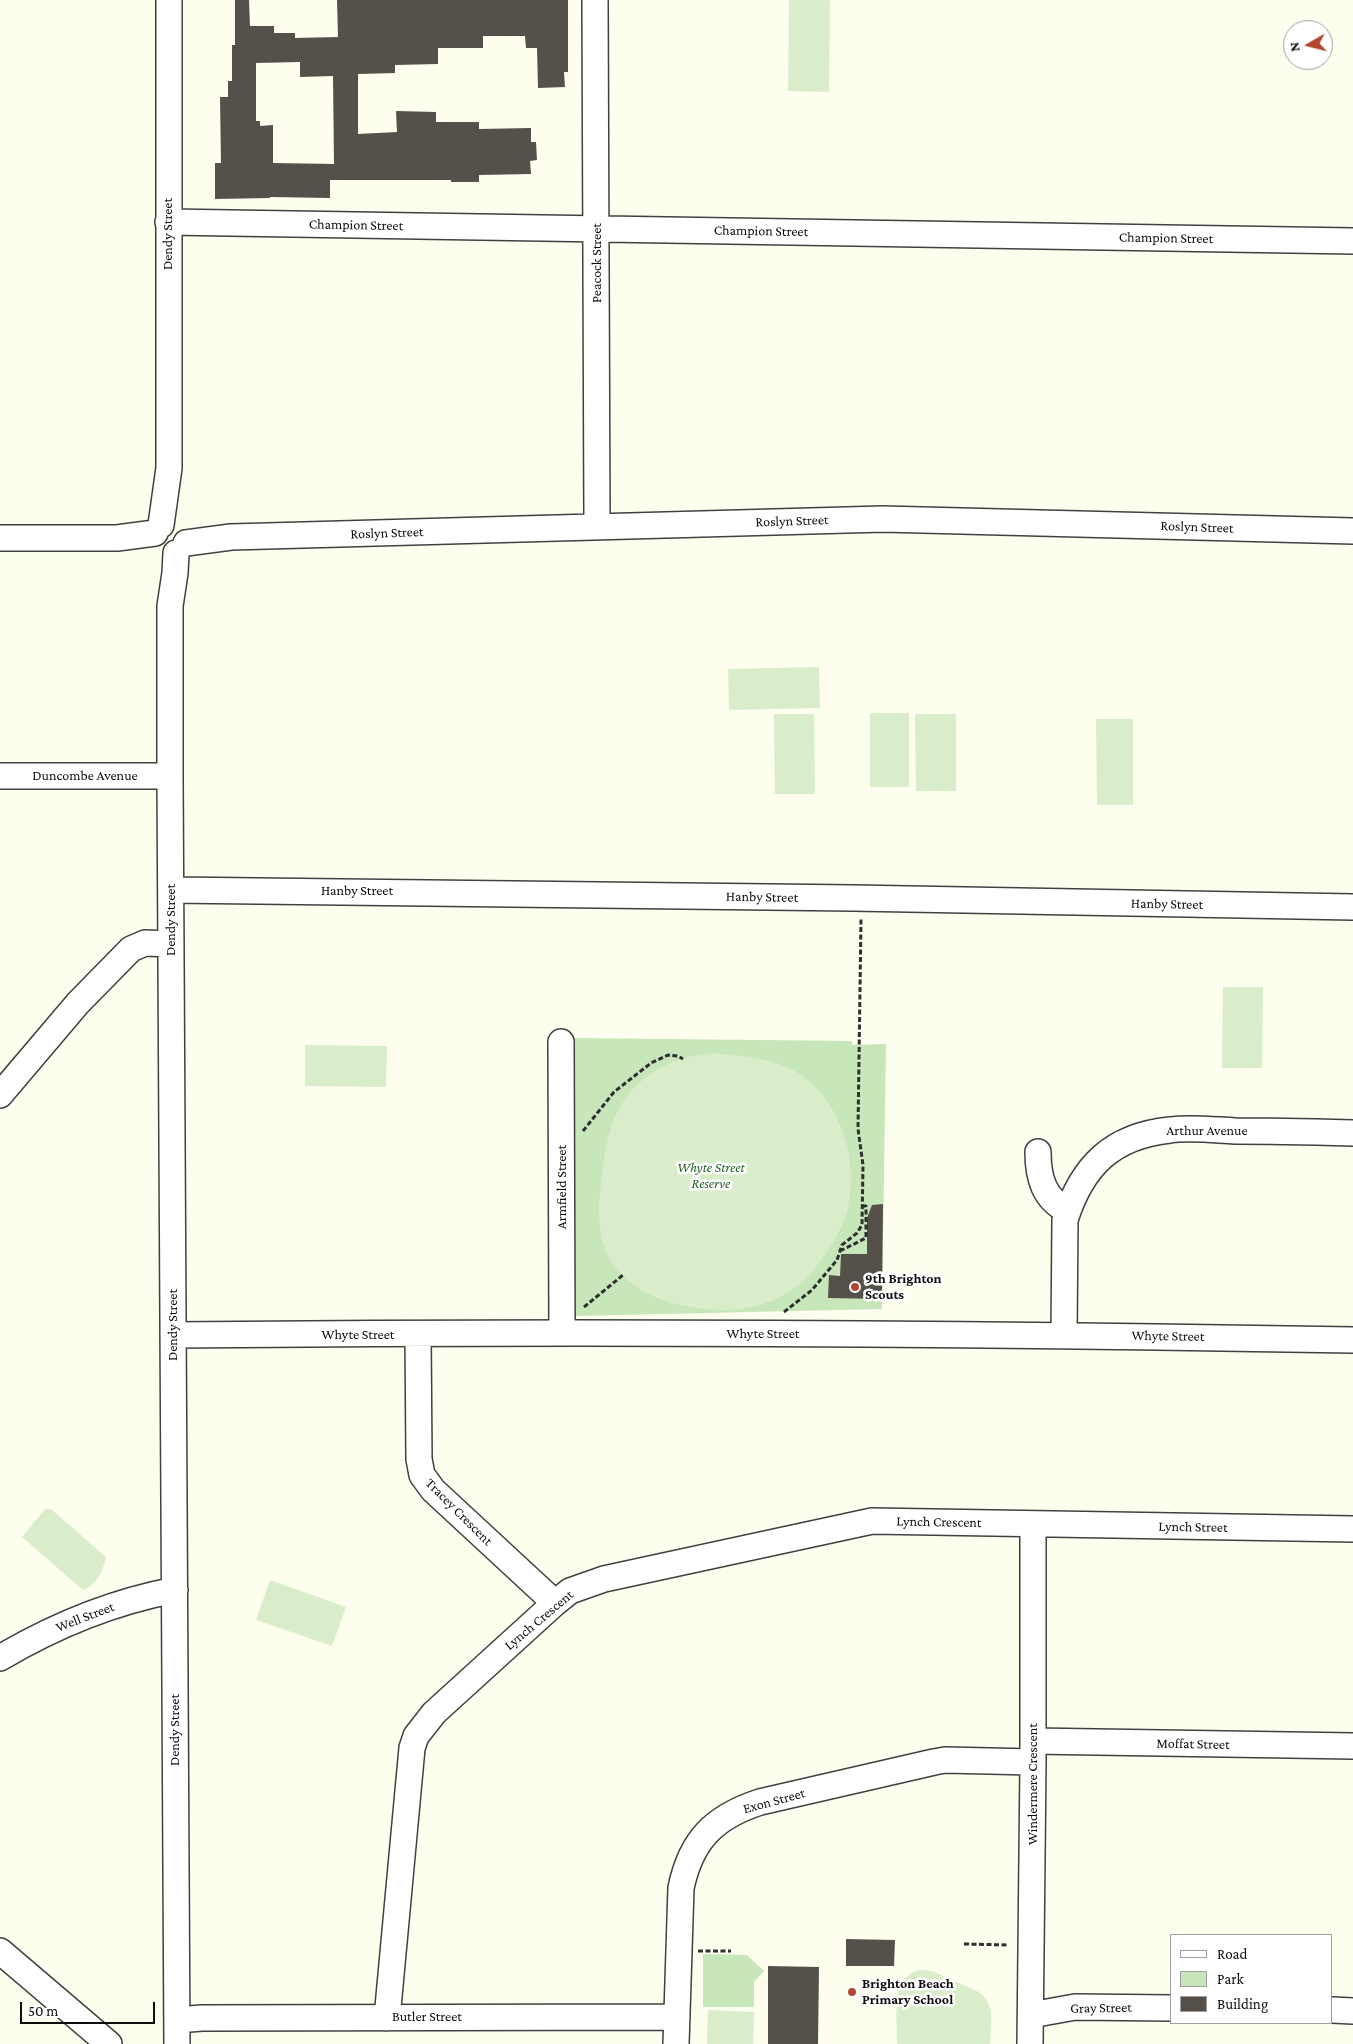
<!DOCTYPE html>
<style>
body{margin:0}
#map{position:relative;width:1353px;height:2044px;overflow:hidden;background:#fdfeee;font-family:"Crimson Pro",serif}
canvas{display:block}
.legend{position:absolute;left:1170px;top:1934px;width:162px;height:90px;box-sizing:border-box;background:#fff;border:1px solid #9e9e9e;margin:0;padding:6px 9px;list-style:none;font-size:15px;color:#0d0d0d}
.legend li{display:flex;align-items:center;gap:10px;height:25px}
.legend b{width:25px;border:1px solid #9e9e9e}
.north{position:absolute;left:1283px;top:20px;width:50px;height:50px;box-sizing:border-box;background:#fff;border:1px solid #9e9e9e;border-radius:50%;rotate:262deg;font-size:14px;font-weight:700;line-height:20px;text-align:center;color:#0d0d0d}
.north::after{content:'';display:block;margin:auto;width:18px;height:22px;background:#b2462f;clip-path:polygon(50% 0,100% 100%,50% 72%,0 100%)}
.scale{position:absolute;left:20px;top:2002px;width:135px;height:22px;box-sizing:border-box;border:2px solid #0d0d0d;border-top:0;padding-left:6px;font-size:15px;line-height:18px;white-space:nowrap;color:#0d0d0d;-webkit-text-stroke:4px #fff;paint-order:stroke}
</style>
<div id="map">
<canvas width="1353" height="2044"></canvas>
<ul class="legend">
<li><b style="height:6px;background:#fff"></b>Road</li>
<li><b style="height:14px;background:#c7e6ba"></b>Park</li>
<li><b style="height:14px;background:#55504a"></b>Building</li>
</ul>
<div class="north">N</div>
<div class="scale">50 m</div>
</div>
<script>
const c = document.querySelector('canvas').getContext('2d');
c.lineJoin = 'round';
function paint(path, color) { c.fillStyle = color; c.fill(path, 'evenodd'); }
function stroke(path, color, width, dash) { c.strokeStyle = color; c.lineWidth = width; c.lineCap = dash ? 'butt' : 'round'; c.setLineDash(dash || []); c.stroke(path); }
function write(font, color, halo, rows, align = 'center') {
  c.font = font + ' "Crimson Pro",serif'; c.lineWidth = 5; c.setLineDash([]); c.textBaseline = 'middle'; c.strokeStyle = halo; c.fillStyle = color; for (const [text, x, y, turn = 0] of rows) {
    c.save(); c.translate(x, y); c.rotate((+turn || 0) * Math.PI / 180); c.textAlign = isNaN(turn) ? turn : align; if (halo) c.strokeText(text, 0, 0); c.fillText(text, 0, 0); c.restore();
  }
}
const green = new Path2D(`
 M573,1038L852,1041V1045L886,1044L882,1309L575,1316Z
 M703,1954L747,1955L764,1971L754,1982V2007H703Z`);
const pitch = new Path2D(`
 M789,0H830L829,92L788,91Z
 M819,667L820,708L729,710L728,669Z
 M870,713H909V787H870Z
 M774,714H814L815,794H775Z
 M915,714H956V791H916Z
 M1096,719H1133V805H1097Z
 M1223,987H1263L1262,1068H1222Z
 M305,1045L387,1046L386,1087L305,1086Z
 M713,1053C740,1056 772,1057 796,1072C840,1097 859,1160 848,1208C843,1230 826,1255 812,1272C790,1298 758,1309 725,1310C684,1310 636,1298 612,1263C597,1241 598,1208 601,1183C603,1166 605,1148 610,1131C624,1082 665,1057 713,1053Z
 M45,1509H51L106,1557C103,1571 97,1585 83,1590L22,1537Z
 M270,1580L346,1607L332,1646L256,1620Z
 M920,1970L932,1971L979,1992C996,2005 991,2025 990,2044H897C898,2020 889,1977 920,1970Z
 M708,2010L754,2012L753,2044H707Z`);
const building = new Path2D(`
 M235,0H249L250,26H274V33H295V38L338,37L337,0H568V72H564L565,87L538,88L537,48H526L525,36H483V48H438V64L395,65V73L358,74V134L397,132L396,111L436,112V122H479V129L531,128V142H536L537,160L530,161L531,174L479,175V182H451V180H330V198L270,197V198L215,199V163H221L220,97H228V81H232V45H235ZM300,62V77L333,76L334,164L273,163V125L260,126V121H256V63Z
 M883,1204L882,1299L828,1298L829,1275L840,1276L841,1254H867V1218L872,1205Z
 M846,1939L895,1940L894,1966H846Z
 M768,1966L819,1967L818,2044H768Z`);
const path = new Path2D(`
 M583,1131L614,1092L651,1063L668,1055L678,1056L683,1059
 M840,1251L866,1238V1206H863
 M584,1307L623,1275
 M784,1312L812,1290L837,1260L842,1245L857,1233L862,1225L863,1165L858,1129L861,919
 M964,1944L1009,1945
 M698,1951H731`);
const minor = new Path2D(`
 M595,0L597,526
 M168,222L1353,241
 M161,525L169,468V0
 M0,538H117L155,533
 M186,543L231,537L883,519L1353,531
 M176,553L175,573L170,606V776L177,2044
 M0,776H170
 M172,890L853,898L1353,907
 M561,1042L562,1333
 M0,1095L78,1003L131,949L145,943L171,944
 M1038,1152C1038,1178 1044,1199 1068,1211
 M173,1335C566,1331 960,1333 1353,1340
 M418,1335L419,1459L422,1475L433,1490L555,1603
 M1064,1335L1065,1220C1082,1166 1112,1136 1170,1130C1191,1127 1214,1130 1235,1131C1274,1131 1314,1132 1353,1133
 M0,1658C54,1626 112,1602 175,1590
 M1033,1741L1353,1746
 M0,1951L109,2044
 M1332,2010L1353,2011
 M1031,2015L1075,2007L1172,2008
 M387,2018L412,1748L416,1736L434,1713L555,1603L570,1591L604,1579L872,1521L1353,1529
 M177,2020L202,2018L677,2017
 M676,2044L681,1888C691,1840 714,1817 760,1802L934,1762L945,1760L1033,1762
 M1030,2044L1033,1762V1524`);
const markers = [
 [855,1287,5,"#b2462f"],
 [852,1992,5,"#b2462f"]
];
const streetNames = [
 ["Champion Street",356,225,1],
 ["Champion Street",761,231,1],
 ["Dendy Street",168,234,-90],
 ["Champion Street",1166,238,1],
 ["Peacock Street",597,263,-90],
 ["Roslyn Street",792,521,-2],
 ["Roslyn Street",1197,527,2],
 ["Roslyn Street",387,533,-2],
 ["Duncombe Avenue",85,776],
 ["Hanby Street",357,891],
 ["Hanby Street",762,897,1],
 ["Hanby Street",1167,904,1],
 ["Dendy Street",171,920,-90],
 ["Arthur Avenue",1207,1131],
 ["Armfield Street",562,1187,-90],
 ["Dendy Street",173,1325,-90],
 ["Whyte Street",763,1334],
 ["Whyte Street",358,1335],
 ["Whyte Street",1168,1336,1],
 ["Tracey Crescent",459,1512,45],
 ["Lynch Crescent",939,1522,1],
 ["Lynch Street",1193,1527,1],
 ["Well Street",85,1617,-21],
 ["Lynch Crescent",539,1620,-40],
 ["Dendy Street",175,1730,-90],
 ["Moffat Street",1193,1744,1],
 ["Windermere Crescent",1033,1784,-90],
 ["Exon Street",774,1801,-15],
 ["Gray Street",1101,2008,-1],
 ["Butler Street",427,2017]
];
const parkNames = [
 ["Whyte Street",711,1168],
 ["Reserve",711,1184]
];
const poiNames = [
 ["9th Brighton",865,1279],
 ["Scouts",865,1295],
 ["Brighton Beach",862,1984],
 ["Primary School",862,2000]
];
paint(green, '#c7e6ba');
paint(pitch, '#daedcb');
paint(building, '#55504a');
stroke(minor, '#404040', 28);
stroke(path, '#2f2f2f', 3, [5, 2.5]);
stroke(minor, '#fff', 25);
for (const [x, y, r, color] of markers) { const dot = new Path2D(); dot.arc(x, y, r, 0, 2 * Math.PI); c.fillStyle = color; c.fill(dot); stroke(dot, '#fff', 2); }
write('14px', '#0d0d0d', '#fff', streetNames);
write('italic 14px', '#225f23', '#fff', parkNames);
write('bold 14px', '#0d0d0d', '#fff', poiNames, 'left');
</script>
